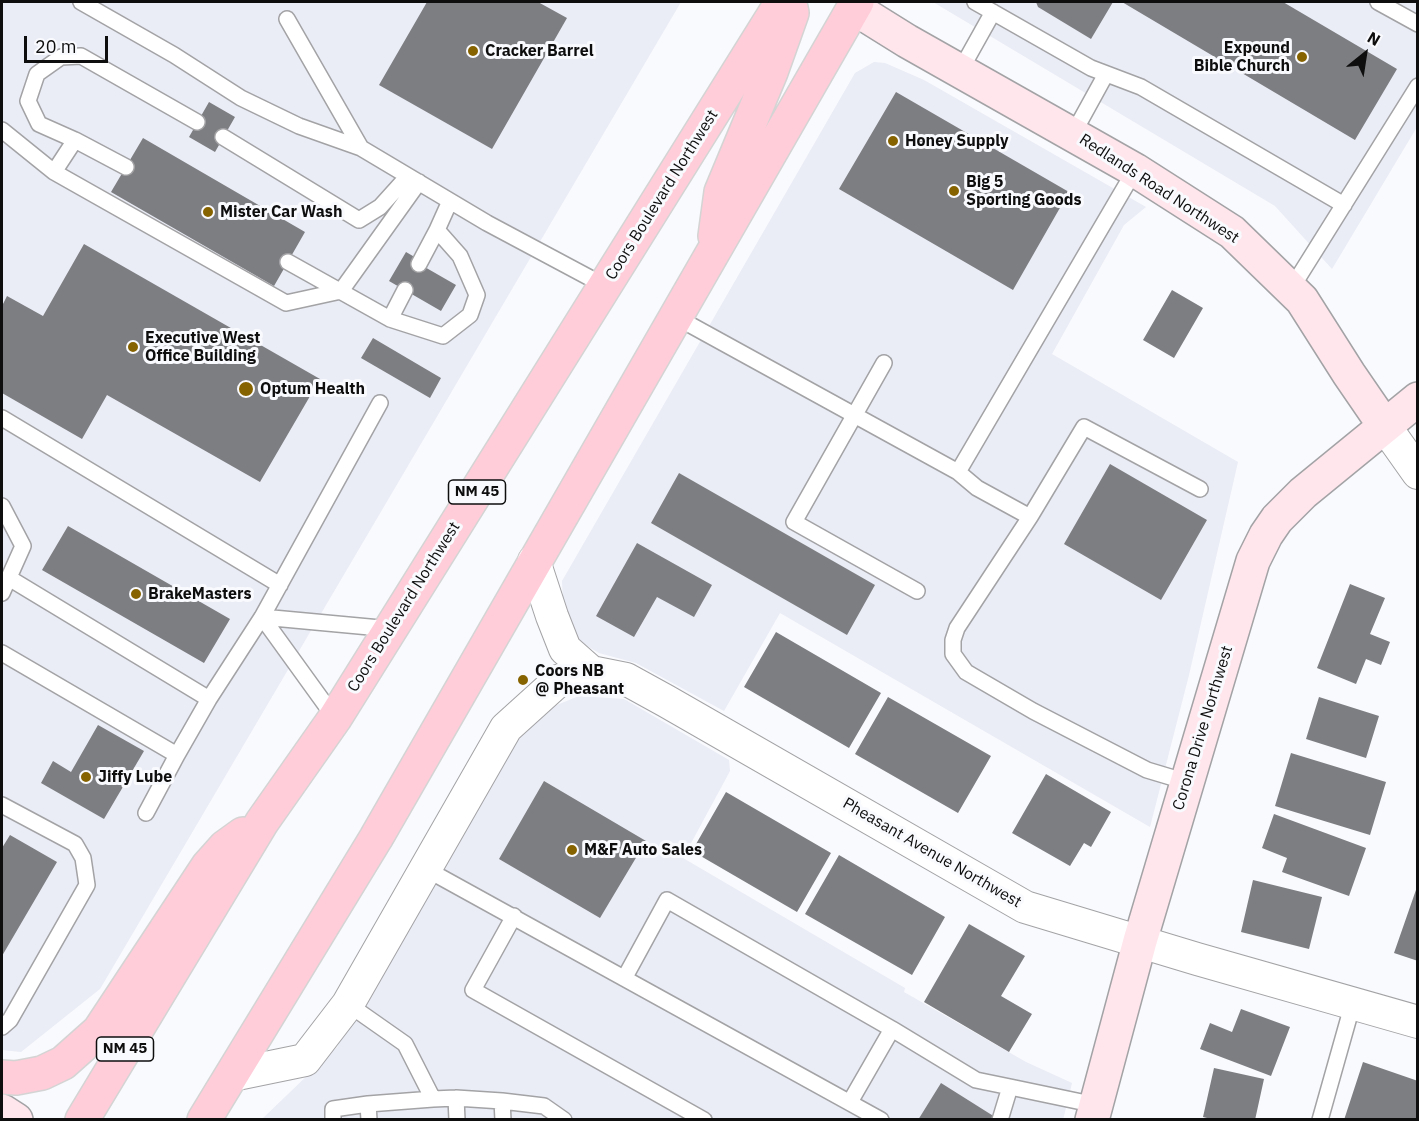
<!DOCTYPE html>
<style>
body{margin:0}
#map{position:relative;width:1419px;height:1121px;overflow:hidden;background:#f9fafd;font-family:"IBM Plex Sans",sans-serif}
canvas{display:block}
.frame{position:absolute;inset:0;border:3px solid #0e0e0f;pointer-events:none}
.north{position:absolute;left:1335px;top:24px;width:60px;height:60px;-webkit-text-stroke:4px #f9fafd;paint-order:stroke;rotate:30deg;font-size:16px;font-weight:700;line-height:24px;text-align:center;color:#0e0e0f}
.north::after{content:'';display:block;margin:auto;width:21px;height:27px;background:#0e0e0f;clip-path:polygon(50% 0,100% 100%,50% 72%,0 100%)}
.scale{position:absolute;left:24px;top:36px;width:84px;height:27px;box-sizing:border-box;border:3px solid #0e0e0f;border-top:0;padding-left:8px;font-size:18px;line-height:21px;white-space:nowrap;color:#0e0e0f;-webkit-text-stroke:4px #f9fafd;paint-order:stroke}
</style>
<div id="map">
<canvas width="1419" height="1121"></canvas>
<div class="frame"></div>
<div class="north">N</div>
<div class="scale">20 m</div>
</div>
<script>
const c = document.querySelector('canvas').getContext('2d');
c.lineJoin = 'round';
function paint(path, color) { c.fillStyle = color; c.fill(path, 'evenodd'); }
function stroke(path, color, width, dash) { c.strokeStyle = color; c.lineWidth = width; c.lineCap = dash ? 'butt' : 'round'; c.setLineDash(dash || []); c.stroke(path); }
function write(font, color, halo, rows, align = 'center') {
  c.font = font + ' "IBM Plex Sans",sans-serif'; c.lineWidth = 6; c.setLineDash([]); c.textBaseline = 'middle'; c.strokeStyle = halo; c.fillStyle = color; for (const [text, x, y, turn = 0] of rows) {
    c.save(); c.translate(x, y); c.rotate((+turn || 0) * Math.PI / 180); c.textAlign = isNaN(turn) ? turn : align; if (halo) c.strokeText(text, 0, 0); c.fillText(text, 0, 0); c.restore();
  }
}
const built = new Path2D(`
 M2,2H681L100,989L21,1052L2,1050Z
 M933,2H1417V127L1332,269L1275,206Z
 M874,62L885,63L924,80L1146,207L1124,225L1052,354L1238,462L1189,675L1150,827L780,613L724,711L636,663L599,653L582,643L564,619L562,581L855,73Z
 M579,696L624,699L729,760L730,771L683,858L905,988L904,992L1026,1062L1072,1083L1063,1120H261L337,1047L508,742L547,709Z`);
const building = new Path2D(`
 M427,2H538L567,18L492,149L379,85Z
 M1036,2H1113L1091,39L1038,7Z
 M1122,2H1283L1397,69L1355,140Z
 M896,92L1069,192L1013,290L839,189Z
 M209,102L235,117L215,152L189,137Z
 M143,138L305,232L274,286L111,192Z
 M84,244L320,379L260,482L107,395L82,439L2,393V306L7,296L43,316Z
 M406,252L418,259L416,262L456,285L441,311L389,281Z
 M1172,290L1203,308L1174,358L1143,340Z
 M373,338L441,378L430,398L361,358Z
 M1110,464L1207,520L1161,600L1064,544Z
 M679,473L875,585L847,635L651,523Z
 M68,526L230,619L204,663L42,570Z
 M637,543L712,585L694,617L657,597L634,637L596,616Z
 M1350,584L1385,598L1370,634L1390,642L1381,665L1366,659L1356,684L1317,668Z
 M776,632L881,693L849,748L744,687Z
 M888,697L991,756L958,813L855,754Z
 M1319,697L1379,716L1366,758L1306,739Z
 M98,725L144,751L104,819L41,783L53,761L71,772Z
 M1291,753L1386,782L1370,835L1275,806Z
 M1046,774L1111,812L1091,847L1084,843L1070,866L1012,833Z
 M544,781L646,841L600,918L499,859Z
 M726,792L831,853L797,912L692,851Z
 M1274,814L1366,848L1349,896L1282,872L1287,858L1262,848Z
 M10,835L57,862L2,956V848Z
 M839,855L945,917L912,975L805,914Z
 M1253,880L1322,897L1309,949L1241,932Z
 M1417,887H1418V961L1394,953Z
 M969,924L1025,956L1001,996L1032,1014L1009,1052L924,1002Z
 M1241,1009L1290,1027L1271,1076L1200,1049L1210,1023L1232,1032Z
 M1363,1062L1418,1081V1120H1344Z
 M1214,1068L1264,1079L1255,1120H1215L1203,1117Z
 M941,1083L995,1117L993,1120H918Z`);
const lane = new Path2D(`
 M81,2L174,55L241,98L299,126L361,148L487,223L605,286
 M975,2L1091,68L1141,87L1344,205
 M1378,2L1418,24
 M287,19L361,148
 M960,71L993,12
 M2,130L54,172
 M1073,134L1106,74
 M223,137L359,220L380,207L408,176
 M75,140L54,172L286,303L341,291L419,182
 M126,167L75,140L39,124L28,101L37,74L61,57L81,56L197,122
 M288,262L390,319L443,336L470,315L477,295L460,256L437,230L450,201
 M419,264L437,230
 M1291,289L1418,86
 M676,317L958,472L1135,170
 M390,319L405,290
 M884,363L794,522L917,591
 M2,418L280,585
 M958,472L977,488L1030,517L957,628L953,640V654L966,672L1033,711L1147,770L1187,782
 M2,506L23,546L2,593
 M1030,517L1084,427L1200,489
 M2,653L177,755L209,699L9,578
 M209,699L262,617L380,403
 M335,718L262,617L391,629
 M2,805L75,844L83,858L87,885L10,1020L2,1027
 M146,813L177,755
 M426,869L881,1120
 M514,916L473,990L704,1120
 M625,977L667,900L892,1029L976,1080L1010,1087
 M348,1004L405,1044L433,1099L456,1098L502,1101L544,1106L564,1120
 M456,1098L457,1120
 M502,1101L503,1120
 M850,1102L892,1029
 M368,1104L369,1120
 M333,1120V1109L368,1104L433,1099
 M1000,1120L1010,1087L1096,1105
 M1320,1120L1353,1003`);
const street = new Path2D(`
 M1384,425L1418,473
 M534,561L552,616L565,649L591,672L626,679L666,701L1025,907L1197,959L1418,1022
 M232,1075L305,1060L348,1004L506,728L558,681L591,672`);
const secondary = new Path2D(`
 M854,8L907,41L1135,170L1232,232L1302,300L1349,374L1384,425
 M2,1111L16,1120
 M1092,1120L1140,941L1253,561L1266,535L1277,519L1303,493L1418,399`);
const primary = new Path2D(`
 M715,236L721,192L771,72L792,13L791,8
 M2,1077L16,1078L42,1073L63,1063L99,1031L208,866L225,847L243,834
 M82,1120L262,822L335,718L782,2
 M204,1120L376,838L857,2`);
const markers = [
 [473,51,6,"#876300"],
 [1302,57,6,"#876300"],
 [893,141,6,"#876300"],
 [954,191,6,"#876300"],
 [208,212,6,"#876300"],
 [133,347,6,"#876300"],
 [246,389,8,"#876300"],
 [136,594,6,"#876300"],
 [523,680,6,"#876300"],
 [86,777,6,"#876300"],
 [572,850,6,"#876300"]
];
const shields = [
 [477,492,57],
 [125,1049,57]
];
const shieldNames = [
 ["NM 45",477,492],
 ["NM 45",125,1049]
];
const poiNames = [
 ["Expound",1290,48,"right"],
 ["Bible Church",1290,66,"right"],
 ["Cracker Barrel",485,51],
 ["Honey Supply",905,141],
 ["Big 5",966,182],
 ["Sporting Goods",966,200],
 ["Mister Car Wash",220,212],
 ["Executive West",145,338],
 ["Office Building",145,356],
 ["Optum Health",260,389],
 ["BrakeMasters",148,594],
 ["Coors NB",535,671],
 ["@ Pheasant",535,689],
 ["Jiffy Lube",98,777],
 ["M&F Auto Sales",584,850]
];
const streetNames = [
 ["Redlands Road Northwest",1159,189,33],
 ["Coors Boulevard Northwest",662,195,-58],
 ["Coors Boulevard Northwest",404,607,-58],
 ["Corona Drive Northwest",1203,728,-73],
 ["Pheasant Avenue Northwest",932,853,30]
];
paint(built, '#eaecf6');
paint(building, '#7d7e81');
stroke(lane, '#a3a3a6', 18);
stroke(street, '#a3a3a6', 34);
stroke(secondary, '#a3a3a6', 36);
stroke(primary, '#d4d4d4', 36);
stroke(lane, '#fff', 15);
stroke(street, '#fff', 32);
stroke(secondary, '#ffe6ec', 33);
stroke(primary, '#fecdd9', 33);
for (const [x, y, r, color] of markers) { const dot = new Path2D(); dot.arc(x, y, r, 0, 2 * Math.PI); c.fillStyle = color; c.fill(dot); stroke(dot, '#f9fafd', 2); }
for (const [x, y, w] of shields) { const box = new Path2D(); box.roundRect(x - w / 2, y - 12, w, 24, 4.5); c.fillStyle = '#f9fafd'; c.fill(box); stroke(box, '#0e0e0f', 1.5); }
write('bold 15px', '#0e0e0f', null, shieldNames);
write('bold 16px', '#0e0e0f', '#f9fafd', poiNames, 'left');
write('16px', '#0e0e0f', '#f9fafd', streetNames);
</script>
